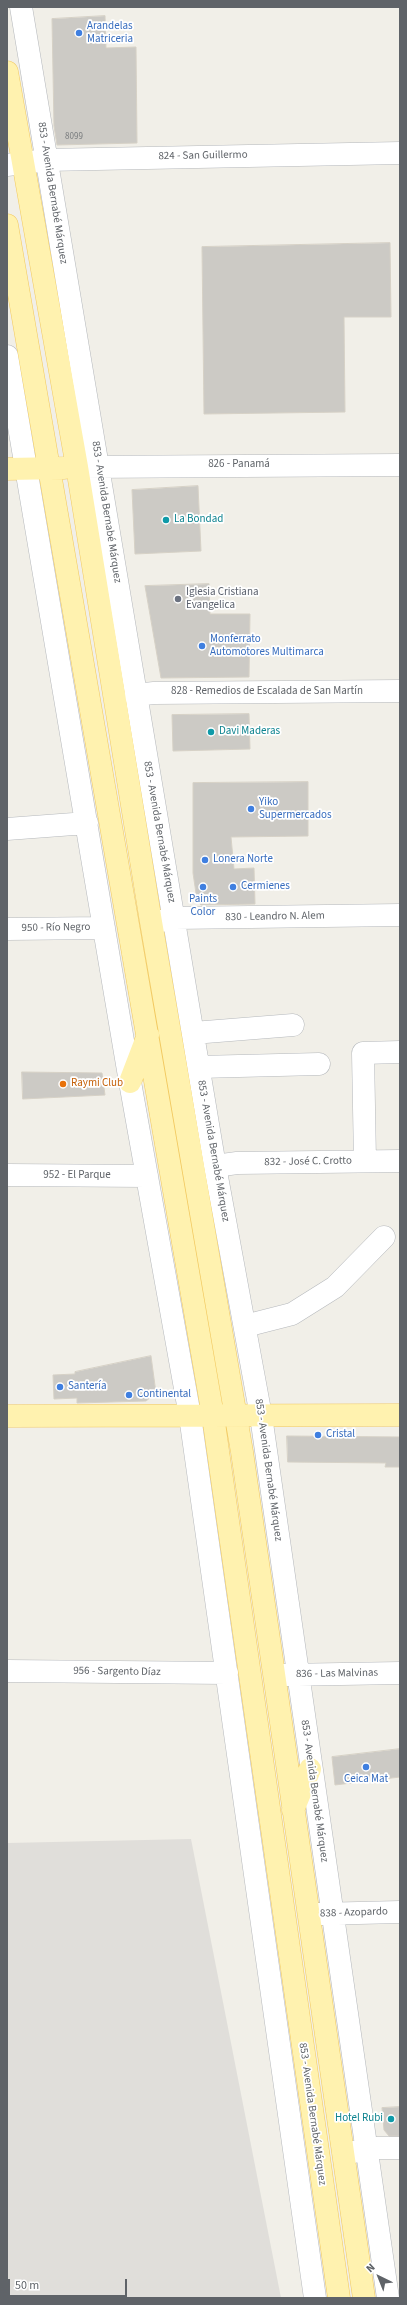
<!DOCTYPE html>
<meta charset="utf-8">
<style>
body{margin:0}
#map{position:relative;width:407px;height:2305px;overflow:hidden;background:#f1efe8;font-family:"Source Sans 3",sans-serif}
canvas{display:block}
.frame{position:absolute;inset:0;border:8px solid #5f6368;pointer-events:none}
.north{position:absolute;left:359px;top:2257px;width:40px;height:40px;-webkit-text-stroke:3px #fff;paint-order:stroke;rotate:317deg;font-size:11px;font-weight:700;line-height:16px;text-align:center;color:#5f6368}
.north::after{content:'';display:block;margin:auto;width:14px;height:18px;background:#5f6368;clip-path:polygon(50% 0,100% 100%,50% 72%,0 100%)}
.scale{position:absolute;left:8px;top:2279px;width:119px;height:18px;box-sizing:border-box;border:2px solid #5f6368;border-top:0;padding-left:5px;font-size:12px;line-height:14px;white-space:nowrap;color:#5f6368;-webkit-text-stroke:3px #fff;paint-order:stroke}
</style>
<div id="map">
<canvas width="407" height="2305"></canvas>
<div class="frame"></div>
<div class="north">N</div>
<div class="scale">50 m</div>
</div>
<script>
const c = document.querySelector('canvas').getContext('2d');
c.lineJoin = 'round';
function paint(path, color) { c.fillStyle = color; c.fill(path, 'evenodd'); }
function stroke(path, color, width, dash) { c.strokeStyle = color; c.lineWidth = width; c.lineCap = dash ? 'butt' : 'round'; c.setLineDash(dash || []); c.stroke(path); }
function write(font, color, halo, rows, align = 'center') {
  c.font = font + ' "Source Sans 3",sans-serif'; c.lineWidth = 3.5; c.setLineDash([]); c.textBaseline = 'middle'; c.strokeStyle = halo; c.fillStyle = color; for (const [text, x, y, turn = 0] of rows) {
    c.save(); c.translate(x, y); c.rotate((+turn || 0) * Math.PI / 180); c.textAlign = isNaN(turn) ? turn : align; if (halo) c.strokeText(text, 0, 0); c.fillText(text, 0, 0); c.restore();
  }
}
const industrial = new Path2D(`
 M191,1839L281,2298H7V1843Z`);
const building = new Path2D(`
 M105,16L106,48L136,47L137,143L57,145L54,126L52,19Z
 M390,243L391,317H344L345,412L204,414L202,247Z
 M198,486L201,551L135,554L132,490Z
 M209,584L210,614H250L249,677L161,678L145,586Z
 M249,714L250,749L173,751L172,715Z
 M308,782V836L231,837L234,869L254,868L255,904L201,905L197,900L193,873V783Z
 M22,1072L102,1073L105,1095L23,1099Z
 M151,1356L156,1393L146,1401L77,1403V1398L54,1399L53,1375L75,1374V1372Z
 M287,1436L400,1437V1467H385L386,1463L288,1462Z
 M400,1749V1777L335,1785L332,1757Z
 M400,2107V2136H389L384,2130L382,2108Z`);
const minor = new Path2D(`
 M21,7L215,1166L261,1416L388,2298
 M7,165L46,160L400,153
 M7,356L130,1082L190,1416L315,2298
 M84,467L400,465
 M135,695L154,693L400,691
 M7,829L87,823
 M161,921L175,918L400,915
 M7,929L104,928
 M193,1033L293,1025
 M199,1067L319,1064
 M365,1161L363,1053L400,1052
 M215,1166L237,1163L400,1161
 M7,1175L147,1176
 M245,1326L292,1314L335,1287L384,1237
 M7,1671L227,1673
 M283,1675L400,1673
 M317,1914L400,1912
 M354,2152L368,2148H400`);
const major = new Path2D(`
 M7,72L77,467L151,922L242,1452L364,2298
 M7,225L213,1416L339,2298
 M7,469L64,468
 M130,1082L148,1035
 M7,1416L400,1415
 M293,1810L310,1769`);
const markers = [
 [79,33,4,"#3f7fe0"],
 [166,520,4,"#0f9aa8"],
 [178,599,4,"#6b7280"],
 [202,646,4,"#3f7fe0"],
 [211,732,4,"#0f9aa8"],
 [251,809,4,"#3f7fe0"],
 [205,860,4,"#3f7fe0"],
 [203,887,4,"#3f7fe0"],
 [233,887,4,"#3f7fe0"],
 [63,1084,4,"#e8710a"],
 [60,1387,4,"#3f7fe0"],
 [129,1395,4,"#3f7fe0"],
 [318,1435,4,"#3f7fe0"],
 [366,1767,4,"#3f7fe0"],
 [391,2119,4,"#0f9aa8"]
];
const numberNames = [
 ["8099",74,137]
];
const shopNames = [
 ["Arandelas",87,27],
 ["Matriceria",87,40],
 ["Monferrato",210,640],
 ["Automotores Multimarca",210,653],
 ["Yiko",259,803],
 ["Supermercados",259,816],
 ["Lonera Norte",213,860],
 ["Cermienes",241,887],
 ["Paints",203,900,"center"],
 ["Color",203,913,"center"],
 ["Santería",68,1387],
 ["Continental",137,1395],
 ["Cristal",326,1435],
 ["Ceica Mat",366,1780,"center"]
];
const streetNames = [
 ["824 - San Guillermo",203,156,-1],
 ["853 - Avenida Bernabé Márquez",52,193,81],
 ["826 - Panamá",239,465],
 ["853 - Avenida Bernabé Márquez",106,512,81],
 ["828 - Remedios de Escalada de San Martín",267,692],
 ["853 - Avenida Bernabé Márquez",159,832,80],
 ["830 - Leandro N. Alem",275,917,-1],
 ["950 - Río Negro",56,928,-1],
 ["853 - Avenida Bernabé Márquez",213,1151,80],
 ["832 - José C. Crotto",308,1162,-1],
 ["952 - El Parque",77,1176],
 ["853 - Avenida Bernabé Márquez",268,1470,82],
 ["956 - Sargento Díaz",117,1672,1],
 ["836 - Las Malvinas",337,1674,-1],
 ["853 - Avenida Bernabé Márquez",314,1791,82],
 ["838 - Azopardo",354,1913,-2],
 ["853 - Avenida Bernabé Márquez",312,2114,82]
];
const cultureNames = [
 ["La Bondad",174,520],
 ["Davi Maderas",219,732],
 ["Hotel Rubi",383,2119,"right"]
];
const worshipNames = [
 ["Iglesia Cristiana",186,593],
 ["Evangelica",186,606]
];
const foodNames = [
 ["Raymi Club",71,1084]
];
paint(industrial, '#e0deda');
paint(building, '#cccac5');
stroke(building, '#d6d1c6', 1);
stroke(minor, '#b5b8bc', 23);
stroke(major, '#f2c960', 23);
stroke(minor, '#fff', 22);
stroke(major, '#fff2af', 22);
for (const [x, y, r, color] of markers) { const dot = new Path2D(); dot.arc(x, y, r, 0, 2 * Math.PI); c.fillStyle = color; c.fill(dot); stroke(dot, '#fff', 1.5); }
write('9px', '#7a7d7f', null, numberNames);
write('11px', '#366cbe', '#fff', shopNames, 'left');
write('11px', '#5f6368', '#fff', streetNames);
write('11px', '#0d838f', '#fff', cultureNames, 'left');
write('11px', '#5b616d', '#fff', worshipNames, 'left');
write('11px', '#c56008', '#fff', foodNames, 'left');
</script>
